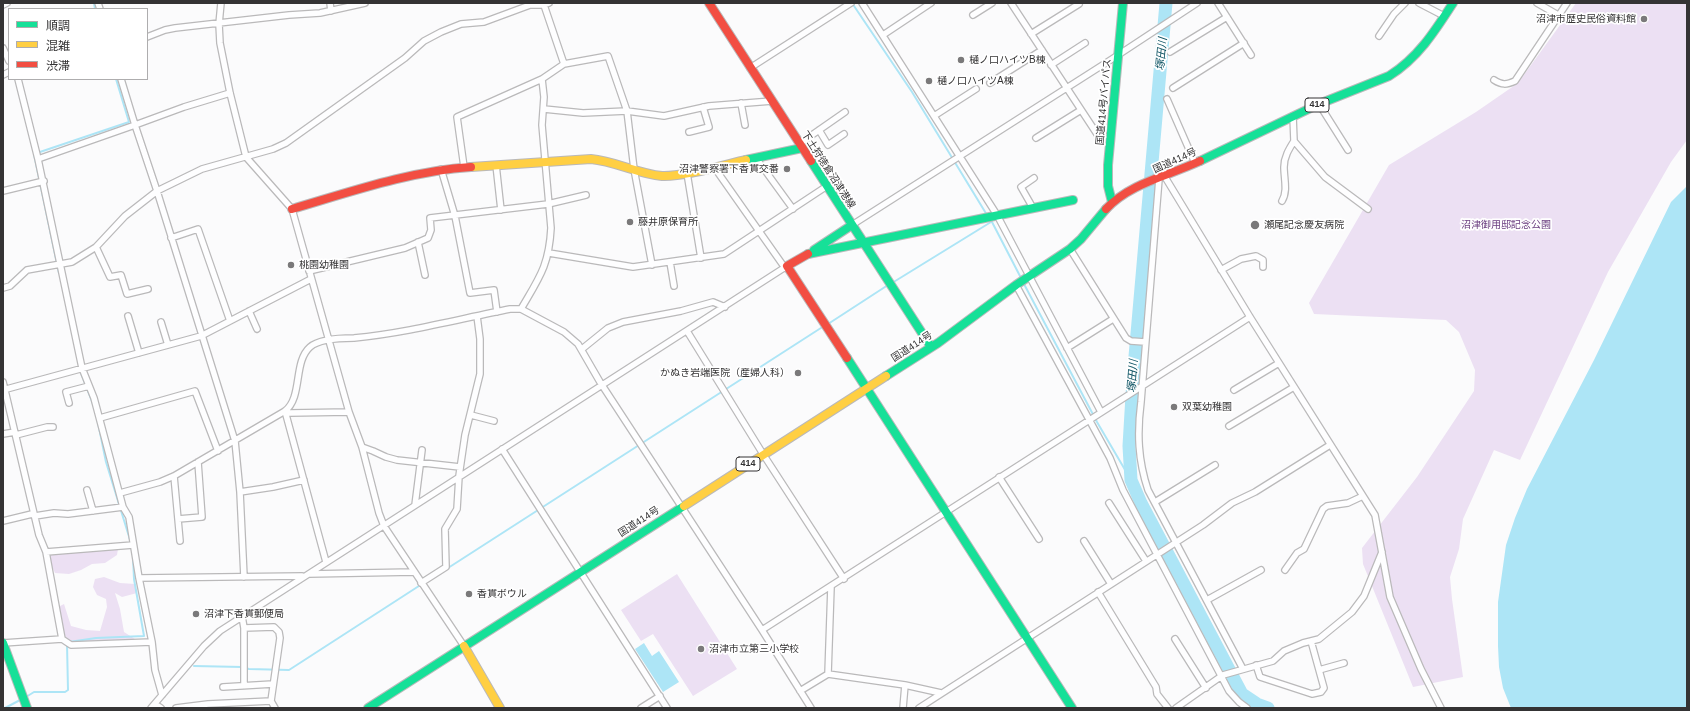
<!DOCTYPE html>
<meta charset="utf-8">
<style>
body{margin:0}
#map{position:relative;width:1690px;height:711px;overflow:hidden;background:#fbfbfc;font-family:Arial,"Noto Sans JP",sans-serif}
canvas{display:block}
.frame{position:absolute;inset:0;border:4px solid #343334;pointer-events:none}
.legend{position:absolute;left:8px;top:8px;width:140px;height:72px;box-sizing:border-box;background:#fff;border:1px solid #aeadae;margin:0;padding:5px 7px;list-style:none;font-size:12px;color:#343334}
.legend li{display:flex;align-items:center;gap:8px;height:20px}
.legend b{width:20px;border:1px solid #aeadae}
</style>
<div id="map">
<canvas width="1690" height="711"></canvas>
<div class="frame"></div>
<ul class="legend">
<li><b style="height:5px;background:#16e098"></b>順調</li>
<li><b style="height:5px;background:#ffcf43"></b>混雑</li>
<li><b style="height:5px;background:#f24e42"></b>渋滞</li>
</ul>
</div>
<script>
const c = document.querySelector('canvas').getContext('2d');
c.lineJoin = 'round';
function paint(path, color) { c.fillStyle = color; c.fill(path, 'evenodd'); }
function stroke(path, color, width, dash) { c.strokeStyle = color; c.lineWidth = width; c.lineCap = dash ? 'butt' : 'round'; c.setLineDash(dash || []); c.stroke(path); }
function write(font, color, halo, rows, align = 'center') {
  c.font = font + ' Arial,"Noto Sans JP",sans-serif'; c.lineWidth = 3.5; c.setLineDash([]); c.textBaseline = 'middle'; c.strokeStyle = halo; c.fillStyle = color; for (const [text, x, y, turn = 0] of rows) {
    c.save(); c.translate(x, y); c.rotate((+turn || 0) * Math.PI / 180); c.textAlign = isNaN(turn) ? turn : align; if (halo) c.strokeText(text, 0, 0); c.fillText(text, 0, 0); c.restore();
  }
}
const green = new Path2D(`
 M1576,3H1687V140L1671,162L1608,272L1520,460L1494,450L1463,519L1459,549L1450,577L1452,599L1463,677L1413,687L1363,564L1362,548L1417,477L1474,391L1475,370L1459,332L1446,320L1314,314L1309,303L1389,165L1476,112L1518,83Z
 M118,549L117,555L105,563L92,564L81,570L69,574L55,573L51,564L50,555Z
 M677,574L737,669L693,696L653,634L641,641L621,610Z
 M104,577L120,583L135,584L137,593L122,597L115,593L120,609L124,632L135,639L74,645L65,639L56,608L64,604L71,626L86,630L100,631L107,607L106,599L97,595L93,587L95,579Z`);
const water = new Path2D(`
 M1687,186V708H1511L1503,688L1499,667L1498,646V602L1506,545L1515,518L1527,489L1594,360L1671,202Z
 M644,643L652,656L659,651L679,682L663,692L635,649Z`);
const stream = new Path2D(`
 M94,3L95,9
 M852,3L912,92L987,215
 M992,222L1021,278
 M59,273L34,154L129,122L116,79
 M892,283L991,222
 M1024,284L1097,422L1131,480
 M828,324L888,285
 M81,373L93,404
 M97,418L106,462L131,543
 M448,568L824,326
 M69,642L96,638L144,636L134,579L133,557
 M194,666L242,667L249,669L289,670L422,584
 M26,697L34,692H65L68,690L67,644
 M5,708L22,699`);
const river = new Path2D(`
 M1166,3L1133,379L1129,446L1131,480L1141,503L1242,694L1257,704L1268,708`);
const street = new Path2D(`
 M98,3L100,9
 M221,3L219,24L220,43L230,93L246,157L292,209L349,412L362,447L379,513L384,526L464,646
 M330,3L331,11
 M862,3L997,215L1101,412
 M1011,3L1097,134
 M1218,3L1251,55
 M1419,3L1444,16
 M1537,3L1558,15
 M3,5L7,3
 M973,15L992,3
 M1031,34L1079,4
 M883,35L931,3
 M1379,36L1394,14L1405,3
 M147,37L165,30L175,28L289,15L320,13L365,3
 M3,48L9,61
 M1170,52L1227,17
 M564,64L608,56L627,111L634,169L652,265
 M1051,65L1085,43
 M750,68L851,3
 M3,75L9,72
 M18,79L38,159
 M121,79L135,125L38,159L82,368L94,398L123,507L129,517L139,578L152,642L155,670L162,695
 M1494,80C1502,85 1506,85 1515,81L1567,3
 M990,83L1042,50
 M1173,88L1244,43
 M230,93L184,107L135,125L157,191L235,441L240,492L244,577
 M1167,99L1195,163
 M741,103L745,125
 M1319,104L1348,150
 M544,109L583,113L627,111L664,116L709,106L772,101
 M934,116L976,89
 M1293,116L1294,141L1325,177L1368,209
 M819,130L828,145L844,134
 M689,132L709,127L703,107
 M1036,138L1081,110
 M799,144L845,112
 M756,158L793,209
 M496,165L501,210
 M464,167L457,117L542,79
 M714,167L785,268
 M441,169L455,216L470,293L494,290L497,312
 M687,173L701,258
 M1165,177L1250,317L1375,515L1390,597L1421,669L1441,708
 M1159,179L1141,402C1137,433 1138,460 1148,490L1243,669
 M3,191L44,181
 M1282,201C1288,191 1284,179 1284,167C1284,157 1289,149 1294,141
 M1033,208L1021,187L1034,178
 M644,224L668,220
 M852,225L1112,59L1197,3
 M171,238L198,229L230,321
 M418,242L425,275
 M96,247L110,277L121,275L127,294L148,289
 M1070,249L1126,338L1131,341L1145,342
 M549,253L633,267L724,254L827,186
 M670,262L674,286
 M1221,270L1241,259L1256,256L1263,260V267
 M309,271L405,248L428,238L431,230L430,218L548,204L586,195
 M1016,285L1110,458L1123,490L1229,691L1239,702L1247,708
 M3,288L10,286L27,270L72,262L96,247L125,216L157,191L202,169L273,149L286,143L405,58L424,41L441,32L461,24L484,22L530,5H544L549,3
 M521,309C539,278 549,266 551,228L542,125L544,97L542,79L564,64L544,5
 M249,311L257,329
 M128,316L139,353
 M161,322L168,345
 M687,331L763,454L844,579
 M1067,348L1113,319
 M582,349L608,328L623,322L681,311L713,302L725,307
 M3,382L39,535L46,552L62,639L71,645L152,642
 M3,390L201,336L311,279
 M1234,390L1279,363
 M69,403L66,392L89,386
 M285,411L326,562
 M285,411L290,413L349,412
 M471,415L494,421
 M100,418L195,391L218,451
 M1229,426L1294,387
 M3,434L15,432
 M16,435L47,427H53
 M362,447L373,451L386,457L397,460L460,467
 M502,449L667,708
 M174,476L180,541
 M999,477L1039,539
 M87,490L93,511
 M240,492L273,487L304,480
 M120,493L160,482L174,476L285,411C303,397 293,362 310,347C319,339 342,338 354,338C407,333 459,319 510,309H521L564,332L578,344L600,382L762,630L811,708
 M1155,502L1215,465
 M1109,503L1146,561
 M415,505L422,450
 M178,519L202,517L198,462
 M3,521L32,514L35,516L54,513L68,514L123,507
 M1084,541L1111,584
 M46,552L133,545
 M1285,570L1297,553L1304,549L1323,509L1327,506L1348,503L1363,496
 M309,574L414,572
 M139,578L302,576
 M421,583L446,567L445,529L457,509L459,476L465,435L480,374V339L477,316
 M1098,592L1156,687L1157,694L1168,708
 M1207,600L1261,570
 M242,616L244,628L274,627L279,632L280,638L271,701L275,708
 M762,630L1250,317
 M1175,639L1206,688
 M3,643L62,639
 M1256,665L1260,677L1312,694L1321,692L1324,688L1311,641
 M1319,670L1344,663
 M828,674L831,587
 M244,685V628
 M223,687L273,684
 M800,691L828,674L905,685L941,693
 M155,704L161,708
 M151,708L204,646L220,631L787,266
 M176,708L208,704L271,701
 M641,708L660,696
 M903,708L905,685
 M919,708L1203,525L1232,503L1255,492L1330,445
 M1176,708L1223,675L1273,661L1284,651L1303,643L1319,639L1352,612L1364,596L1382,552`);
const fast = new Path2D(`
 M746,160L802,148
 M811,161L931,347
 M1200,161L1319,104L1389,76C1418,58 1435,31 1453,3
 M1112,202L1108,186V165L1123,3
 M814,250L852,225
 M808,254L1073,200
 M847,358L1072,708
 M886,376L938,343L1016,285L1070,249L1081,239L1106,209
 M3,643L27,708
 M368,708L684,506`);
const slow = new Path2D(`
 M471,167L591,159C615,161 638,174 662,176C683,177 724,165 746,160
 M684,506L886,376
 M464,646L500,708`);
const jam = new Path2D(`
 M709,3L811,161
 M292,209C350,192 410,171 471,167
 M1106,209C1130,183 1168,176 1200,161
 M808,254L787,266L847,358`);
const markers = [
 [1644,19,4,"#7a797a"],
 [961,60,4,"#7a797a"],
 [929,81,4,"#7a797a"],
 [787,169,4,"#7a797a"],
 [630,222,4,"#7a797a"],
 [1255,225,5,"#7a797a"],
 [291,265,4,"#7a797a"],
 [798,373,4,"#7a797a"],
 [1174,407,4,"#7a797a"],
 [469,594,4,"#7a797a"],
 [196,614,4,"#7a797a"],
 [701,649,4,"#7a797a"]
];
const shields = [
 [1317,105,24],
 [748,464,24]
];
const shieldNames = [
 ["414",1317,105],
 ["414",748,464]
];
const poiNames = [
 ["沼津市歴史民俗資料館",1636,19,"right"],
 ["樋ノ口ハイツB棟",969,60],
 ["樋ノ口ハイツA棟",937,81],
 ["沼津警察署下香貫交番",779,169,"right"],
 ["藤井原保育所",638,222],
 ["瀬尾記念慶友病院",1264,225],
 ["桃園幼稚園",299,265],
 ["かぬき岩端医院（産婦人科）",790,373,"right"],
 ["双葉幼稚園",1182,407],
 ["香貫ボウル",477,594],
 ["沼津下香貫郵便局",204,614],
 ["沼津市立第三小学校",709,649]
];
const streetNames = [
 ["国道414号バイパス",1104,102,-85],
 ["国道414号",1175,161,-24],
 ["下土狩徳倉沼津港線",828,170,57],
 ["国道414号",912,347,-33],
 ["国道414号",639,522,-33]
];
const parkNames = [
 ["沼津御用邸記念公園",1506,225]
];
const waterNames = [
 ["塚田川",1162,54,-85],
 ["塚田川",1133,376,-86]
];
paint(green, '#ece0f3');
paint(water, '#ade5f6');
stroke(stream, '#ade5f6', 2);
stroke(river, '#ade5f6', 13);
stroke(street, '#bab9ba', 8);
stroke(fast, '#bab9ba', 10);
stroke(slow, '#bab9ba', 10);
stroke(jam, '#bab9ba', 10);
stroke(street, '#fefeff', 5.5);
stroke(fast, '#16e098', 8);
stroke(slow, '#ffcf43', 8);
stroke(jam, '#f24e42', 8);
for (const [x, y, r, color] of markers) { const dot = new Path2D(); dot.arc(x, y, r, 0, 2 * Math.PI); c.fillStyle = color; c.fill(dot); stroke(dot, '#fff', 1.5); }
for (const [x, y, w] of shields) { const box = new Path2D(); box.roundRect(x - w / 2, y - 7, w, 14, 3); c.fillStyle = '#fff'; c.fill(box); stroke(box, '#343334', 1); }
write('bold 9px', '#343334', null, shieldNames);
write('10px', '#343334', '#fff', poiNames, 'left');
write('10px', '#343334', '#fff', streetNames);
write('10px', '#6a3d7f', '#fff', parkNames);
write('italic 11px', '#0e5464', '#fff', waterNames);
</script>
